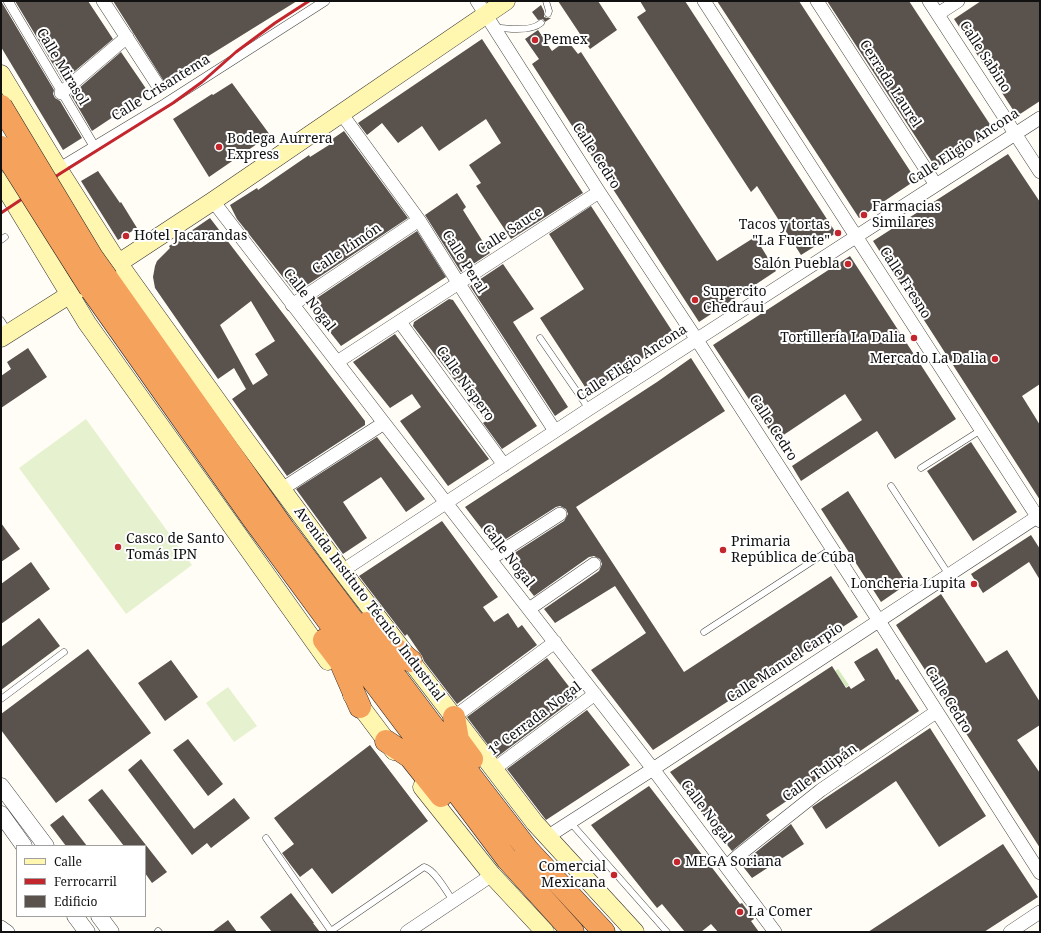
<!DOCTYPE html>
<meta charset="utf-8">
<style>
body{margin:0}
#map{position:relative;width:1041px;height:933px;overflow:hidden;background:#fffdf5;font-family:"Noto Serif",serif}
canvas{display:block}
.frame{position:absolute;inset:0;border:2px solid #111;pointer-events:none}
.legend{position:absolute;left:16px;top:845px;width:130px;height:72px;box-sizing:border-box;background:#fff;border:1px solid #a0a0a0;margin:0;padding:5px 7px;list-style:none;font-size:12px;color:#111}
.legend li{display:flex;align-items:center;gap:8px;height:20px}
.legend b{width:20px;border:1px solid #a0a0a0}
</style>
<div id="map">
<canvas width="1041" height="933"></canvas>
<div class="frame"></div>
<ul class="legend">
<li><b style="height:5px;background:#fff6b0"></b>Calle</li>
<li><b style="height:5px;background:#c4262e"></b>Ferrocarril</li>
<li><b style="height:11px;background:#5a524d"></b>Edificio</li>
</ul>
</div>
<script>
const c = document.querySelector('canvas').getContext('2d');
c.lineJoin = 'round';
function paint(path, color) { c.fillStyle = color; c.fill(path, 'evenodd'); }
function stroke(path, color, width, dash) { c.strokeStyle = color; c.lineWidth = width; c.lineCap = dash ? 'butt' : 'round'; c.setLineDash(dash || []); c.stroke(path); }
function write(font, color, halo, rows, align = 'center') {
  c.font = font + ' "Noto Serif",serif'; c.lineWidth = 4; c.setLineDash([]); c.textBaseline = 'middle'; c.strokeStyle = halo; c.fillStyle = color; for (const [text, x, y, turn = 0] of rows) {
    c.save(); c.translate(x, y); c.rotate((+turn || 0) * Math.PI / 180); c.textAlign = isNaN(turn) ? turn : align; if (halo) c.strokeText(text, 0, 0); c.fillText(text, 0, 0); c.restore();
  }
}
const green = new Path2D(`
 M838,669L849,685L846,687L835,671Z`);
const pitch = new Path2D(`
 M86,419L192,565L126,614L19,468Z
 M228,687L257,726L234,742L206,703Z`);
const building = new Path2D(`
 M1,1L54,90L53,94L55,98L60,101L82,138L63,150L1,47Z
 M15,1H88L113,39L63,81Z
 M113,1H297L165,83Z
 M558,1H598L617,30L590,49Z
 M640,1H685L836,233L801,255L757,186L751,192L637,17L646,11Z
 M717,1H799L916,180L859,218Z
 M827,1H909L993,129L936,168Z
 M981,1H1040V101L1017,116L954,19Z
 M541,5L544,11V17L547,18H551L545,22L543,19L538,20L532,12Z
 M538,30L552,51L567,40L578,54L581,52L717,261L755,237L776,271L699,322L532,64L539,59L525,39Z
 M482,39L583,193L511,239L476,186L481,183L469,165L501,143L486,119L439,151L422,126L398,143L382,123L367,135L358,123Z
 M121,52L149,93L92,131L71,95Z
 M232,83L270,135L209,177L173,119L212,94L213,95Z
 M344,131L408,218L298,291L295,288L293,290L237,219L230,205L257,188L258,190L309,155L310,157L329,145L328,142Z
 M1008,154L1040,202V384L1022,396L1040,425V500L873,241Z
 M98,171L120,203L121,202L137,228L118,240L81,181Z
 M457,193L466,207L463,210L490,253L461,272L425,215Z
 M591,206L676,337L589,393L540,318L584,289L549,234Z
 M210,218L365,421V425L287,476L232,399L246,389L234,368L218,379L155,288L153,277L155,266L157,261L170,248L169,246ZM251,301L275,341L255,354L268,375L253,385L220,325Z
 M417,231L446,277L341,346L308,304Z
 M850,256L956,419L895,459L877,431L801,481L792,466L862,420L845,394L776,440L713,345Z
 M503,264L534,309L513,322L568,407L555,416L470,286Z
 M449,299L453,300L537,426L502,449L483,423L486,421L413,326L414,322Z
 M395,334L489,459L448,486L400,421L421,407L412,394L390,408L353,362Z
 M28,348L47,377L1,408V376L11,369L7,362Z
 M691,358L725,411L576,507L684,672L831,576L858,617L653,750L591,670L646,633L615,586L555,623L544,609L599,571L602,564L600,559L594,556L589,557L534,596L505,559L564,521L568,514L566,509L560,506L556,507L495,546L465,507L657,382Z
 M377,437L425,499L406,512L381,477L343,502L367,538L343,554L296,489Z
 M971,442L1017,512L973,541L927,471Z
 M848,491L907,584L881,602L821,509Z
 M442,521L498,597L483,607L494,622L508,613L518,628L522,625L537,645L457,704L424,661L422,656L407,634L405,636L359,576Z
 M1,523L20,549L1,562Z
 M1031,535L1040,549V580L1029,562L983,593L971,574Z
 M31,562L50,589L1,624V584Z
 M941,594L986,663L1007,650L1040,702V725L1017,740L1040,773V848L896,625Z
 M39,618L60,646L1,690V647Z
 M877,648L896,680L898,679L919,711L766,815L770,820L732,851L670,772L832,666L846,688L849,686L851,689L865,680L854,662Z
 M88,649L151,733L56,803L1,730V714Z
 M547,658L577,697L497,757L467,717Z
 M171,660L198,697L165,721L138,683Z
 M587,710L630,765L546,820L507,769Z
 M930,728L986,816L939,847L896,781L826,829L812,807Z
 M188,739L223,784L208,796L173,750Z
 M370,745L428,821L332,894L312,868L300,877L290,864L282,853L294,844L274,818Z
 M141,759L194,829L234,798L250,818L211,848L207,843L192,855L128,770Z
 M649,786L740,904L742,903L754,919L751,921L759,932H718L711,924L701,932H685L662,904L657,908L591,825Z
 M102,789L167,872L152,883L145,873V846H124L88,800Z
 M63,815L87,846H66L50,825Z
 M791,824L804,844L752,878L741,864Z
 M1003,844L1038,897L984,932H868Z
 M291,893L314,923H313L320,932H272L260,917Z
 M228,920L237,932H212Z`);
const service = new Path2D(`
 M546,1L549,11L548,14
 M494,27C507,29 531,32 541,23
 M1,240L5,237
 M1,320L8,331
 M540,338L589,409
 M921,468L981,430
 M891,486L949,575
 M704,632L831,549
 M1,699L64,652
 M570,822L667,932
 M266,838L331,931L424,867C435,870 447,892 453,901
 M158,931L159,932`);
const pedestrian = new Path2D(`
 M8,1L94,146
 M56,169L164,104L325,1`);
const minor = new Path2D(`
 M103,1L157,84
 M477,1L599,192L697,340L879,621L1040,873
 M704,1L1040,521
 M817,1L936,185
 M929,1L1040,172
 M938,14L958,1
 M61,93L127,37
 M341,113L419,220L459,284L555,431
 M213,201L384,423L653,769L775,932
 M292,305L419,220
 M400,322L504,465
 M337,362L599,192
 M282,489L384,423
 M490,559L560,514
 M342,571L589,409L1040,118
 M529,609L594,564
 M454,717L555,642
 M494,769L595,694
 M547,837L653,769L1040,515
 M727,866L739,855L821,790L936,712
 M1,927L8,932
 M407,932L492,875
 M1010,932L1040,912`);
const tertiary = new Path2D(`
 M1,786L46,846
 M1,814L24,846
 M75,916L87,932
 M99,916L111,932`);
const secondary = new Path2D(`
 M1,74L61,173L119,264L244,438L342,571L535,823L635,932
 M1,181L87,323L328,661
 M108,270L213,201L506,1
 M1,338L80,288
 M352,695L394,751
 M422,787L492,875L545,932`);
const motorway = new Path2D(`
 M107,278L284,529L447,745L528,850L604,932
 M90,288L253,519L337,633L507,859L573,932
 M367,623L373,631L411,661
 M324,640L340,661L360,707
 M454,717L458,740L472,759
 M386,741L410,757L441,796`);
const rail = new Path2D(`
 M1,213L61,173L173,103L202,82L236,52L275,23L309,1`);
const motorwayBridge = new Path2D(`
 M1,106L92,257L107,278
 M1,147L90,288`);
const markers = [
 [535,40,4,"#c4262e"],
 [219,147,4,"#c4262e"],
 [864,215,4,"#c4262e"],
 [838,233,4,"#c4262e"],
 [126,236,4,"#c4262e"],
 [848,264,4,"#c4262e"],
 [695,300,4,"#c4262e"],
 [914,338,4,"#c4262e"],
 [995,359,4,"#c4262e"],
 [118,547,4,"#c4262e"],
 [723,550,4,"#c4262e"],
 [974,584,4,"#c4262e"],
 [677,862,4,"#c4262e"],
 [614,875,4,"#c4262e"],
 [740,912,4,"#c4262e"]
];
const poiNames = [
 ["Pemex",543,40],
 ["Bodega Aurrera",227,139],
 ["Express",227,155],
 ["Farmacias",872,207],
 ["Similares",872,223],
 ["Tacos y tortas",830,225,"right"],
 ["\"La Fuente\"",830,241,"right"],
 ["Hotel Jacarandas",134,236],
 ["Salón Puebla",840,264,"right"],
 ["Supercito",703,292],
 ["Chedraui",703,308],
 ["Tortillería La Dalia",906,338,"right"],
 ["Mercado La Dalia",987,359,"right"],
 ["Casco de Santo",126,539],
 ["Tomás IPN",126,555],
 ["Primaria",731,542],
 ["República de Cúba",731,558],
 ["Loncheria Lupita",966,584,"right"],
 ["MEGA Soriana",685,862],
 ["Comercial",606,867,"right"],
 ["Mexicana",606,883,"right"],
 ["La Comer",748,912]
];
const streetNames = [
 ["Calle Sabino",985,57,57],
 ["Calle Mirasol",62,67,59],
 ["Cerrada Laurel",890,84,57],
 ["Calle Crisantema",161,88,-32],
 ["Calle Eligio Ancona",964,147,-33],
 ["Calle Cedro",596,156,57],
 ["Calle Sauce",510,231,-33],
 ["Calle Limón",347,249,-34],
 ["Calle Peral",464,262,58],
 ["Calle Fresno",905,283,57],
 ["Calle Nogal",309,300,52],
 ["Calle Eligio Ancona",632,363,-33],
 ["Calle Níspero",465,384,54],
 ["Calle Cedro",773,428,57],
 ["Calle Nogal",508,556,52],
 ["Avenida Instituto Técnico Industrial",369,604,53],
 ["Calle Manuel Carpio",785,663,-33],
 ["Calle Cedro",948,700,58],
 ["1ª Cerrada Nogal",535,719,-37],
 ["Calle Tulipán",820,773,-36],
 ["Calle Nogal",706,812,53]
];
paint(green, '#d5ebbd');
paint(pitch, '#e6f2cf');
paint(building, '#5a524d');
stroke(service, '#444', 7);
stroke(pedestrian, '#444', 10);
stroke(minor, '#444', 14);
stroke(tertiary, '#444', 17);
stroke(secondary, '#333', 19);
stroke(motorway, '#222', 23);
stroke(service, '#fff', 6);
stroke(pedestrian, '#fff', 9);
stroke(minor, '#fff', 13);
stroke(tertiary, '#fff', 16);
stroke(secondary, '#fff6b0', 18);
stroke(motorway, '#f5a25d', 22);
stroke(rail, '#c4262e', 3);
stroke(motorwayBridge, '#222', 23, []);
stroke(motorwayBridge, '#f5a25d', 22);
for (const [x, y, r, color] of markers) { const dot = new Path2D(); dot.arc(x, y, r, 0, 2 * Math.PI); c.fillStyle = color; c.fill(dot); stroke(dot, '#fff', 1.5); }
write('14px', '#111', '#fff', poiNames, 'left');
write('14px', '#111', '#fff', streetNames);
</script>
